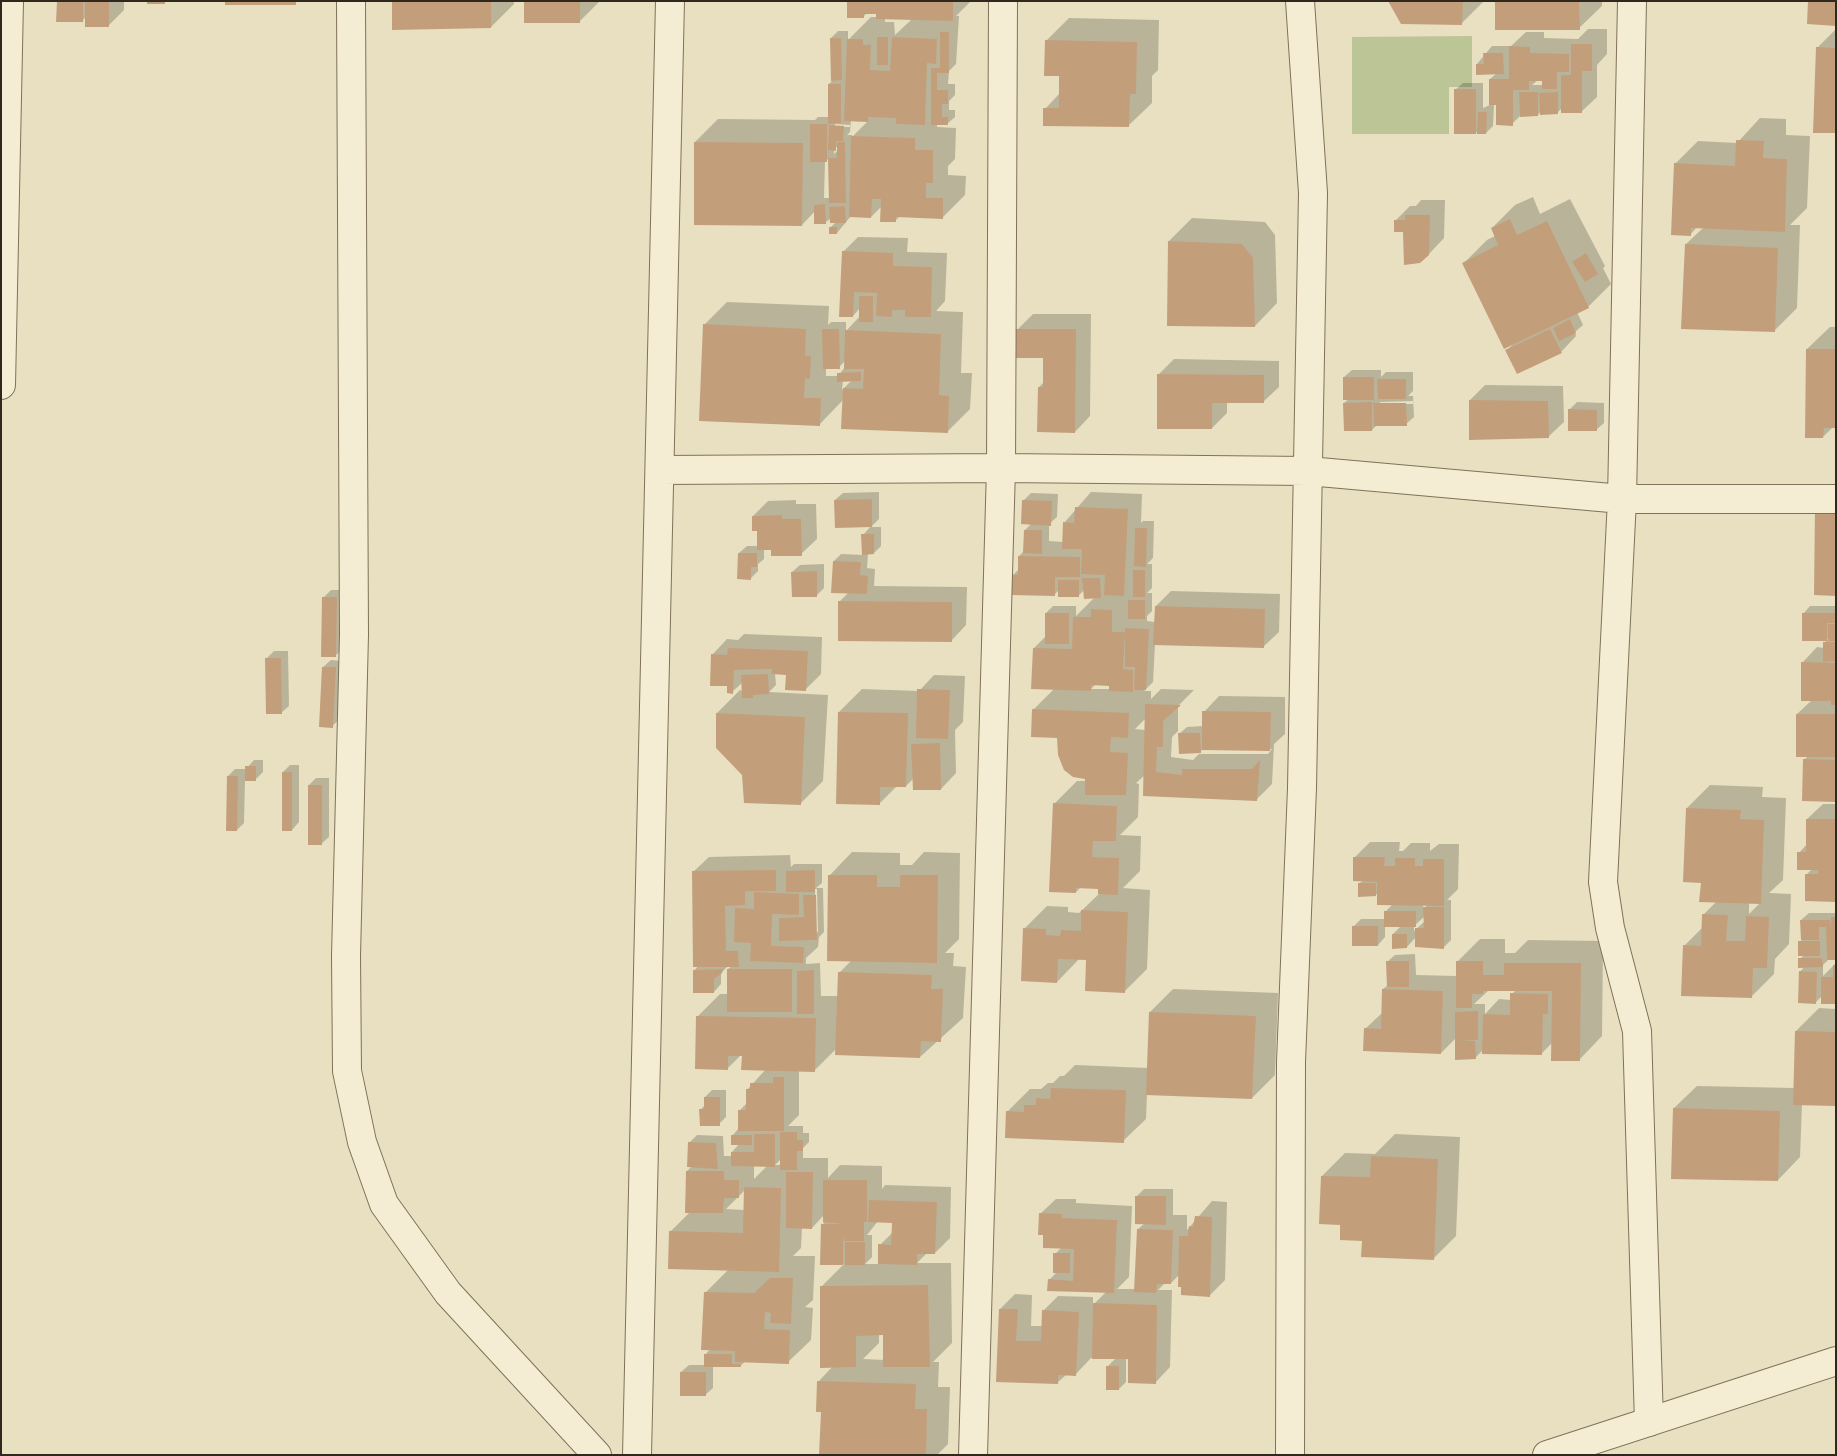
<!DOCTYPE html>
<style>
body{margin:0}
#map{position:relative;width:1837px;height:1456px;overflow:hidden;background:#e8e0c1;font-family:"Source Serif 4",serif}
canvas{display:block}
.frame{position:absolute;inset:0;border:2px solid #31281d;pointer-events:none}
</style>
<div id="map">
<canvas width="1837" height="1456"></canvas>
<div class="frame"></div>
</div>
<script>
const c = document.querySelector('canvas').getContext('2d');
c.lineJoin = 'round';
function paint(path, color) { c.fillStyle = color; c.fill(path, 'evenodd'); }
function stroke(path, color, width, dash) { c.strokeStyle = color; c.lineWidth = width; c.lineCap = dash ? 'butt' : 'round'; c.setLineDash(dash || []); c.stroke(path); }
const green = new Path2D(`
 M1472,36V87H1449V134H1352V37Z`);
const shadow = new Path2D(`
 M58,1H124V10L109,25L86,17L82,21Z
 M393,1H514V4L491,27Z
 M526,1H600L579,22Z
 M848,1H971L956,16H959L956,64L949,71L948,84H955V95L949,101V110H955V117L947,124H937V127L956,128L955,159L948,166V175L966,176L965,195L942,218L900,216L895,221L882,206L871,217L851,216L837,233L830,228L836,222L831,218L826,222L815,211L802,225L695,142L718,119L815,120L818,117H830L829,84L832,81L831,38L838,31H848V40L871,17H878V13H867L863,17ZM885,18L912,19L895,35L894,22H885ZM851,120L868,121L852,137V135H847L850,132ZM835,124L850,125V127H835ZM838,146L837,151L834,154V149ZM830,158V198H824L825,161Z
 M1390,1H1484L1461,24Z
 M1497,1H1602V6L1579,28Z
 M1069,18L1159,20L1158,70L1152,76V103L1129,125L1045,109L1060,93L1061,75L1046,41Z
 M1588,29H1607V54L1597,65V97L1581,112L1562,108L1557,113L1541,111L1538,115H1521L1512,124L1497,104H1494L1493,126L1486,133L1479,130L1476,133L1455,90L1463,83H1483V108L1490,105V79L1497,73L1477,64L1492,46H1511L1526,32H1544V38L1578,39ZM1538,80H1543V85H1532Z
 M1836,29V132L1817,48Z
 M1760,118L1786,119V135L1810,136L1807,208L1790,225H1800L1797,308L1774,331L1686,244L1703,228L1697,227L1690,235L1675,164L1698,141L1737,143Z
 M1533,197L1540,214L1570,199L1605,266L1603,268L1611,284L1588,307L1577,312L1583,325L1575,332L1576,336L1561,352L1518,373L1507,350L1514,343L1464,263L1487,240L1495,236L1492,228L1515,205Z
 M1421,200H1445L1444,238L1429,254L1395,221L1410,206H1416Z
 M1192,218L1265,222L1275,235L1277,303L1255,326L1169,241Z
 M858,237L908,238L907,252L947,253L945,301L936,311L963,312L961,373H972L970,409L947,432L843,400L819,425L704,325L727,302L829,306L828,325L831,322H846V331L860,316V308L853,316L843,252ZM845,361V367L838,376H826V367H839ZM843,380H852L842,390Z
 M1033,314H1091L1090,416L1075,432L1039,387L1044,382L1045,357L1018,329Z
 M1830,327H1836V427H1833L1823,437L1807,349Z
 M1174,359L1279,361V387L1263,402H1227V413L1212,428L1159,374Z
 M1352,370H1381V377L1386,372H1413V391L1408,396H1413L1414,417L1406,424L1377,425L1372,430L1344,403L1349,399L1344,377ZM1413,401V404H1380V402Z
 M1485,385L1563,386L1564,422L1548,437L1470,400Z
 M1577,402L1604,403V423L1596,430L1569,410Z
 M879,492V519L871,527H881V546L874,553L868,554L867,568L875,569L874,586L967,587L966,625L951,641L840,601L849,592L834,561L841,554L863,555V535L871,526L835,500L843,493Z
 M1091,492L1142,494L1141,523L1143,521H1154L1153,558L1147,564H1152V588L1147,593H1152V611L1147,616V621L1155,622L1156,606L1171,591L1280,594L1279,632L1263,647L1155,644L1153,682L1144,691H1151V699L1161,689L1194,690L1178,706V731L1172,737L1171,757L1193,760L1199,754H1268L1272,749H1203L1200,752L1179,734L1187,727L1203,726L1204,712L1219,696L1285,697V734L1274,744L1272,784L1257,799L1145,775L1136,783L1139,784L1138,817L1120,835L1141,836L1140,871L1123,888L1150,890L1147,969L1124,992L1087,959L1080,958L1057,982L1024,929L1047,906L1068,907V912L1079,913L1100,893V888L1081,887L1076,892L1054,804L1077,781H1086L1087,778L1058,737L1033,710L1055,688L1034,648L1046,636V613L1053,606H1076V616L1095,597L1084,590L1079,595L1059,590L1054,595L1013,575L1019,569V556L1024,551L1025,530L1032,523L1023,501L1031,493L1058,494L1057,517L1049,524V541L1063,542L1064,523ZM1096,684H1111V689H1091ZM1146,718L1145,730L1135,729Z
 M796,500V504H816L817,539L801,554L764,549V559L758,564V571L750,579L739,553L747,546H759V530L753,516L768,501Z
 M824,564V588L817,595L792,572L800,565Z
 M331,590H344L343,649L335,656L324,597Z
 M1810,606H1836V801L1804,760L1808,756L1797,714L1812,700L1802,663L1817,647L1824,648V643L1828,639L1804,640L1803,614Z
 M744,634L822,637L821,674L805,690L787,674L775,673L776,685L769,692L828,695L823,781L800,804L743,774L717,713L740,690L743,691V682L732,692L712,655L727,639L738,640Z
 M274,651H288L289,706L281,713L267,658Z
 M331,660L342,661L340,719L332,726L323,667Z
 M934,675L965,676L963,722L955,730L956,773L941,789L914,778L906,786H897L879,804L839,712L862,689L919,691Z
 M254,760H263V772L255,780H245L244,823L237,830L228,776L235,769H246Z
 M290,765H299V822L292,830L283,772Z
 M316,778H329V837L321,844L309,785Z
 M1710,785L1763,787L1762,797L1786,798L1783,880L1769,893L1791,894L1789,944L1775,959L1774,974L1751,997L1684,946L1703,927V915L1717,901L1702,881L1687,808ZM1749,902L1760,903L1749,914Z
 M1823,804H1836V900L1806,875L1812,869L1799,853L1807,844V819Z
 M1370,842H1400L1399,851H1403L1411,843H1430V851L1439,844H1459L1458,889L1447,900H1451V940L1444,947L1416,937L1407,947L1393,934L1401,926H1385V937L1378,945L1354,926L1361,919H1386V911L1393,904L1378,892L1376,895L1359,884L1363,880L1354,858ZM1423,904H1428L1423,910ZM1425,916L1424,922L1414,931V926Z
 M852,852L900,853V865H912L924,852L960,853L959,939L945,953H954L953,966L966,967L963,1018L920,1057L836,1049L815,1070H799V1115L788,1126H803V1133H809V1142L803,1148V1158H828V1178L840,1165L882,1166V1189L885,1185L951,1187L950,1238L935,1253H927L917,1263H951L952,1343L933,1362H939L938,1387H950L948,1444L937,1455H820L822,1411L819,1381L833,1366L821,1287L844,1264L821,1263L824,1215L812,1228L802,1227L801,1248L793,1256H815L813,1300L805,1307L813,1308L811,1340L788,1362L746,1361L740,1366H713V1388L705,1395L681,1372L689,1365H705V1355L710,1349L705,1293L728,1270L670,1232L690,1212L687,1171L692,1166L689,1143L697,1135L723,1136L724,1156H732V1152L740,1143L732,1136L739,1128V1111L747,1103V1090L766,1069L743,1053L727,1069L697,1017L720,994H728V969L732,966H728L721,973V984L714,992L694,971L698,966L693,872L709,857L790,855L791,867L794,864H822V883L816,888H823L824,932L819,937L818,947L806,958V964L820,963L821,996H839L840,972L851,961L830,875ZM815,889H817L818,932H816ZM781,1159V1165H775ZM754,1165H768L754,1179ZM745,1190L744,1210L726,1209ZM878,1221L894,1222L893,1232L880,1245L879,1264H865L872,1257V1235H867ZM879,1334H885V1360L863,1359L879,1343Z
 M1809,913H1836V959H1829L1823,965V976L1836,963V1002L1822,996L1816,1002L1800,972L1805,966L1800,959L1804,955L1800,942L1802,940L1801,920Z
 M1480,939H1505V953H1515L1528,940L1603,941L1602,1036L1580,1059L1552,1043L1542,1053L1483,1050L1475,1058L1457,1037L1441,1053L1365,1029L1382,1013L1383,989L1388,985L1387,962L1395,955L1415,954L1416,975L1457,976V962ZM1489,990H1516L1512,994L1511,1000L1499,999L1485,1014V1004H1474Z
 M1173,989L1278,993L1275,1075L1252,1098L1147,1094L1146,1119L1123,1141L1007,1112L1030,1089H1041L1048,1083H1053L1060,1076H1064L1075,1065L1148,1068L1150,1012Z
 M1819,1008L1836,1009V1105L1802,1104L1800,1157L1778,1180L1674,1108L1697,1086L1795,1088L1796,1031Z
 M712,1090H726V1117L719,1124L700,1110L705,1105V1097Z
 M1395,1134L1460,1137L1456,1236L1433,1259L1363,1239L1342,1224L1322,1176L1345,1153L1375,1154Z
 M1144,1189H1173V1215H1187V1230L1212,1201L1227,1202L1225,1280L1210,1295L1180,1274L1171,1283H1165L1158,1290H1172L1170,1367L1155,1383L1126,1358V1382L1119,1389L1107,1367L1116,1358H1091L1075,1375H1066L1057,1383L997,1381L1000,1309L1015,1294L1032,1295L1031,1326H1042L1043,1311L1058,1296L1093,1297V1305L1106,1292L1049,1280L1058,1271L1055,1254L1062,1247L1045,1234L1040,1214L1056,1199H1076V1203L1132,1206L1129,1277L1117,1289H1136L1138,1229L1145,1223L1137,1196Z`);
const building = new Path2D(`
 M57,1H83V22H56Z
 M85,1H109V27H85Z
 M147,1H165V4H147Z
 M225,1H296V5H225Z
 M392,1H491V28L392,30Z
 M524,1H580V23H524Z
 M847,1H953V21L876,19V14H864V18H847Z
 M1388,1H1463L1462,25L1401,24Z
 M1495,1H1579L1580,30H1495Z
 M1808,1H1836V26L1807,24Z
 M940,32H949V73H937V90H948V104H942V117H948V125H931V68H940Z
 M877,37H888V65H877Z
 M892,37L937,39L936,64L927,63L925,125L896,124V118L868,117V122L844,121L847,39H863V45H871L870,70L890,71Z
 M830,38H841L842,80L831,81Z
 M1045,40L1137,42L1136,94H1130L1129,127L1043,126V108H1059V76H1044Z
 M1571,44H1592V71H1582V113H1561V75H1571Z
 M1509,46L1530,47V53L1569,54V72H1557V89H1542V81H1529V90H1513V126L1496,125V105H1489V79H1509Z
 M1816,47L1836,48V133H1813Z
 M1483,53H1503L1504,74L1476,75V64H1484Z
 M828,84H841V123L828,124Z
 M1454,89H1476V134H1454Z
 M1519,92H1538V116L1520,117Z
 M1558,92V114L1540,115L1539,93Z
 M1478,112H1487L1486,134H1477Z
 M810,124H827V162H810Z
 M829,125L844,126L843,141H836V151L828,150Z
 M851,136L915,138V150H933V183H926V198H943V219L896,217V222H880L881,199H872L871,218L849,217Z
 M1736,140L1764,141L1763,158L1787,159L1785,232L1691,228V236L1671,235L1674,163L1735,166Z
 M694,142L803,143L802,226L694,225Z
 M837,142H845L846,203H829L828,158H837Z
 M825,204L826,224H814V205Z
 M845,206L846,223H830L829,207Z
 M1405,215H1430L1429,255L1420,263L1404,265L1403,232H1394V220H1405Z
 M1510,219L1517,235L1547,221L1589,308L1504,349L1462,263L1498,245L1491,228Z
 M829,227H837V234H829Z
 M1168,241L1242,244L1253,258L1255,327L1167,326Z
 M1685,244L1778,248L1775,332L1681,329Z
 M842,251L893,253V266L932,267L931,317H905V310H892V317L876,316L877,293L854,292L853,317H839Z
 M1586,253L1598,274L1585,282L1572,262Z
 M859,296H873V322H859Z
 M1570,319L1576,333L1559,341L1553,328Z
 M703,324L806,329L805,356H811L810,379L805,378L804,398H821L820,426L699,421Z
 M822,329H839L840,369H823Z
 M1016,329H1076L1075,433L1037,432L1038,387H1043V358H1016Z
 M1550,329L1562,353L1517,374L1505,350Z
 M845,330L941,334L939,395L949,396L948,433L841,429L843,388L863,389L864,369H844Z
 M1806,349H1836V428H1824L1823,438H1805Z
 M861,372V381L837,382V373Z
 M1157,374L1264,375V403H1212V429H1157Z
 M1343,377H1374V400H1343Z
 M1377,379H1406V399H1378Z
 M1469,400L1548,401L1549,438L1469,440Z
 M1372,402V431H1344L1343,403Z
 M1373,403H1406L1407,426H1374Z
 M1568,409L1597,410V431H1568Z
 M872,499V527L835,528L834,500Z
 M1022,500L1052,501L1051,526L1021,524Z
 M1075,507L1128,509L1124,596L1104,595L1105,575L1081,574L1082,549H1062L1063,522L1074,523Z
 M1815,507H1836V596L1814,595Z
 M782,515V519H801L802,556H771V550H757V531H752V516Z
 M1135,528H1147L1146,567L1134,566Z
 M1024,530H1042V554L1023,553Z
 M861,534H874V554L862,555Z
 M738,553H757V567H751V580L737,579Z
 M1018,556L1080,557V577H1055V596L1011,595L1012,575H1018Z
 M833,561L861,562L860,575L868,576L867,594L831,593Z
 M1133,570H1145V597H1133Z
 M817,571V597H792L791,572Z
 M1082,578H1100L1101,598L1084,599Z
 M1058,580H1079V597H1058Z
 M322,597H337L336,657H321Z
 M1128,600H1145V619H1128Z
 M838,601L952,602V642L838,641Z
 M1155,606L1265,609L1264,648L1153,645Z
 M1091,609L1112,610V632H1125L1123,669L1133,670V692L1109,691V686L1091,685V691L1031,689L1033,648L1072,649L1073,617H1091Z
 M1045,613H1069V644H1045Z
 M1802,613H1835V623H1827V641H1802Z
 M1828,624H1836V641H1828Z
 M1125,628L1149,629L1146,690H1134L1135,667H1125Z
 M1823,642H1836V661L1823,662Z
 M728,648L808,651L806,691L785,690L786,675L772,674V669L734,670L733,694L727,693V686H710L711,654L727,655Z
 M265,658H281L282,714H266Z
 M1801,662L1836,663V705H1831V701H1801Z
 M322,667H336L333,728L319,727Z
 M768,674L769,694L753,695V698H742L741,675Z
 M917,689L950,690L948,739L916,738Z
 M1145,704L1181,705L1163,721V747H1157L1156,772L1182,775V769H1252L1260,760L1257,801L1143,796Z
 M1032,709L1129,713L1128,738L1111,737L1110,752L1128,753L1126,795H1085V779L1073,777L1064,770L1058,755L1057,738L1031,737Z
 M1202,711L1271,712L1270,751L1202,750Z
 M838,712L908,713L906,787H880V805L836,804Z
 M716,713L805,717L801,805L744,803L742,775L716,748Z
 M1796,714H1836V757H1796Z
 M1178,733H1200L1201,753L1179,754Z
 M940,743L941,790H913L911,744Z
 M1803,759L1836,760V802L1802,801Z
 M245,766H256V781H245Z
 M282,772H292V831H282Z
 M227,776H238L237,831H226Z
 M308,785H322V845H308Z
 M1053,803L1117,806L1116,841H1093L1092,857L1119,858L1118,895L1098,894V889L1076,888V893L1049,892Z
 M1686,808L1741,810L1740,819L1764,820L1761,904L1699,902L1701,883L1683,882Z
 M1806,819H1836V902L1805,901V874H1818V870H1797V852H1806Z
 M1353,857H1385L1384,866H1395V858H1415V866H1423V859H1444V906L1377,905V882L1353,881Z
 M776,870V891H745V905L725,906L726,951H738L739,967H693L692,871Z
 M815,870V892H786V871Z
 M828,875H877V887H900V875H938L937,963L827,961Z
 M1358,883H1376V896L1358,897Z
 M754,892L799,894V915L772,914L771,946L804,947L803,963L750,961L751,943L734,942L735,908L754,909Z
 M803,895H816L817,940L779,941V918L804,917Z
 M1423,907H1444V949L1415,947V928H1424Z
 M1081,910L1128,912L1125,993L1085,991L1086,960L1058,959L1057,983L1021,981L1023,928L1046,929V935L1060,936L1061,930L1081,931Z
 M1384,911H1416V927H1384Z
 M1702,914L1728,915L1726,941H1745L1746,916L1769,917L1767,968H1753L1752,998L1681,996L1683,945L1701,946Z
 M1831,917H1836V960H1827L1826,927H1819V940H1801L1800,920H1830L1831,927Z
 M1352,926H1378V946H1352Z
 M1392,934H1407V948L1392,949Z
 M1798,941H1820V956H1798Z
 M1798,958H1822L1823,967L1798,968Z
 M1386,961H1409V987H1387Z
 M1456,961H1483V975H1504V963H1581L1580,1061H1551L1552,991H1483V994H1472V1008H1456Z
 M1833,965H1836V1004H1821V977H1833Z
 M723,969L722,973L714,979V993H693V970Z
 M727,969H792V1012H727Z
 M814,970V1014H797V971Z
 M1799,971L1817,972L1816,1004L1798,1003Z
 M838,972L932,975L931,989H943L941,1042L921,1041L920,1058L835,1055Z
 M1382,989L1443,991L1441,1054L1363,1051L1364,1028L1381,1029Z
 M1510,993L1548,994V1014H1543L1542,1055L1482,1054L1483,1014L1510,1015Z
 M1478,1011V1040H1460L1475,1041L1476,1059L1455,1060V1012Z
 M1149,1012L1256,1016L1252,1099L1146,1095Z
 M696,1016L816,1018L815,1072L741,1070L742,1056H728V1070L695,1069Z
 M1795,1031L1836,1032V1106L1793,1105Z
 M773,1077H784V1131H738V1110H746V1089H750V1083H773Z
 M1051,1088L1126,1090L1124,1143L1005,1138L1006,1111L1024,1112V1105H1036V1098L1050,1099Z
 M704,1097H720V1126H700L699,1109H704Z
 M1673,1108L1780,1111L1778,1181L1671,1179Z
 M780,1132H797V1140H803V1151H797V1170H780Z
 M754,1134H775V1167L731,1166V1152H754Z
 M731,1135H752V1145H731Z
 M688,1142L716,1143L718,1169L687,1167Z
 M1371,1156L1438,1159L1434,1260L1361,1257L1362,1241L1340,1240V1225L1319,1224L1321,1176L1370,1177Z
 M686,1171H724V1180H739V1198H724L723,1213H685Z
 M786,1172H813L812,1229L786,1228Z
 M823,1180H867V1222H864V1241H844L843,1234V1265H820L821,1224H844L823,1222Z
 M744,1187L781,1188L779,1272L668,1269L669,1231L743,1233Z
 M1135,1196H1166V1225L1135,1224Z
 M869,1200L937,1202L935,1254H917V1265L878,1264V1244L891,1245L892,1223L868,1222Z
 M1039,1213L1062,1214V1218L1117,1220L1114,1293L1047,1291L1048,1279L1073,1281L1074,1249L1043,1248V1235H1038Z
 M1195,1216L1212,1217L1210,1297L1181,1295V1287H1178L1179,1236H1188L1189,1226L1193,1227Z
 M1137,1229L1173,1230L1171,1284H1157L1156,1293L1134,1292Z
 M845,1242H865V1265H845Z
 M1053,1253H1070V1273H1053Z
 M770,1278H793L791,1324L770,1323L771,1313L765,1312L764,1329L790,1330L789,1364L735,1362V1351L701,1350L704,1292L754,1293Z
 M928,1285L930,1367H883V1335L856,1336V1367L820,1368V1286Z
 M1093,1303L1157,1305L1156,1384L1128,1383V1359H1092Z
 M999,1309H1018L1016,1341H1041L1042,1310L1079,1312L1076,1376L1058,1375V1384L996,1382Z
 M704,1354H732V1364H741V1367H704Z
 M1106,1366H1119V1390H1106Z
 M680,1372H706V1396H680Z
 M817,1381L916,1384L915,1409H927L926,1455H819L821,1412H816Z`);
const minor = new Path2D(`
 M351,1L354,635L346,956L347,1071L362,1142L384,1204L448,1293L597,1455
 M1632,1L1622,499L1603,882L1610,928L1637,1031L1649,1422
 M1,385L9,1
 M660,470L1001,468L1308,471L1622,499H1836
 M637,1455L670,1
 M973,1455L1001,468L1003,1
 M1290,1455L1291,1062L1302,788L1313,193L1300,1`);
const tertiary = new Path2D(`
 M1547,1455L1836,1361`);
paint(green, '#bcc596');
paint(shadow, '#0003');
paint(building, '#c39e7a');
stroke(minor, '#80715a', 30);
stroke(tertiary, '#80715a', 30);
stroke(minor, '#f4edd3', 28);
stroke(tertiary, '#f4edd3', 28);
</script>
